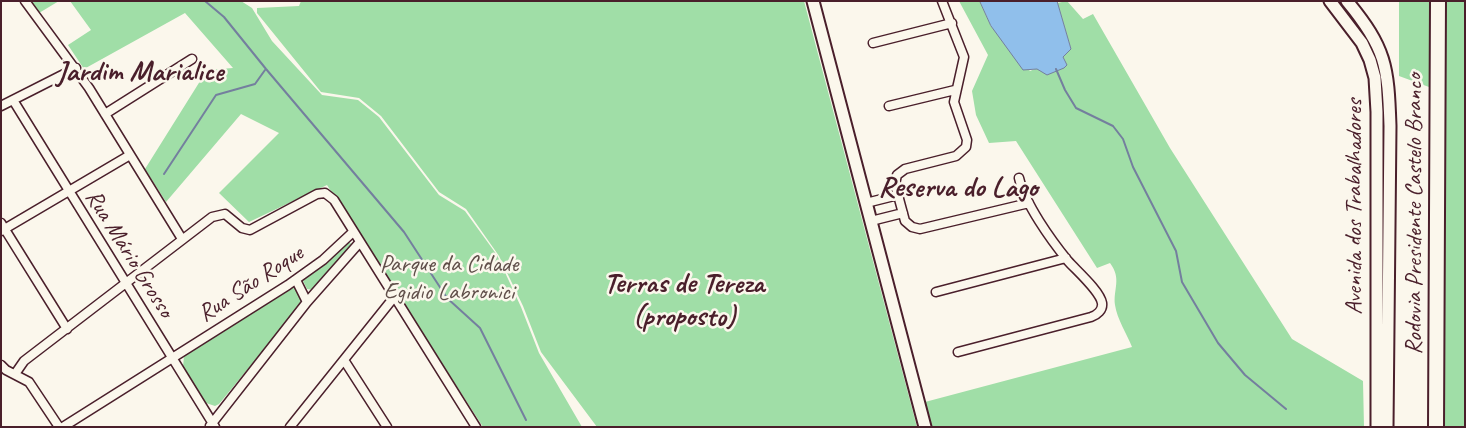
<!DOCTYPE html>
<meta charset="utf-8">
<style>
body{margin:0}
#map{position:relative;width:1466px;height:428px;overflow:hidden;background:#fbf7ec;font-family:Caveat,sans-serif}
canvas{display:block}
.frame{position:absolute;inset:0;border:2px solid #4a1f2b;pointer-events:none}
</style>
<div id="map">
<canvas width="1466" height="428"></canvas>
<div class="frame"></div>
</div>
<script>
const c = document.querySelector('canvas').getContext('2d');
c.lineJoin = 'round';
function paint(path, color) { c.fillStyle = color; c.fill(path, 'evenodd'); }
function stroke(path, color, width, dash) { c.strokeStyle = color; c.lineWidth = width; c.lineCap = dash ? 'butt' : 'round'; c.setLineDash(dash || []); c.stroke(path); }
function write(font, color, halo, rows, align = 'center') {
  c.font = font + ' Caveat,sans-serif'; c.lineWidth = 5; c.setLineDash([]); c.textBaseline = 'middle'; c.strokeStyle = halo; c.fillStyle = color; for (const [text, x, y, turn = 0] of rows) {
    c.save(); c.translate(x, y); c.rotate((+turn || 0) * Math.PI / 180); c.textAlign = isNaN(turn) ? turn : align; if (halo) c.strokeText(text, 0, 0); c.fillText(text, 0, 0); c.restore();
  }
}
const green = new Path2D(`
 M30,1H59L39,13Z
 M70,1H241L252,8L272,41L322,95L358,100L379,117L439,195L465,211L497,255L521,307L539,353L582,427H483L327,185L249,222L219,193L279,133L241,114L166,202L145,169L207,70L233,68L185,13L84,69L68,45L91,30Z
 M301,1H804L917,427H597L541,352L523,306L499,256L466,209L439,192L381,116L359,98L321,92L257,13V8L299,6Z
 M959,1H980L991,26L1030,71L1063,57L1071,49L1057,3L1067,1L1083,19L1093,14L1170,148L1292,339L1363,381L1364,427H931L925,402L1132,347C1127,334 1117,319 1115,305C1113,289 1122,279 1110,263L1097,268L1016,141L989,143L976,115L972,91L988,55Z
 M1399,1H1429V87L1399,76Z
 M1445,1H1465V427H1442Z
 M348,242L354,245L313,290L307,289L303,281L306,276Z
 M295,286L303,302L219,404L215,406L206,403L183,367L184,356L238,318Z`);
const water = new Path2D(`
 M980,1H1057L1071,49L1063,57L1067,65L1064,68L1047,75L1037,69L1023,70L991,26Z`);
const stream = new Path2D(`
 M205,1L224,17L266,69L404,232L447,298L480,328L526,420
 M1056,69L1065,90L1076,108L1113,126L1123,139L1133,167L1176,251L1182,282L1218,343L1245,375L1286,409
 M164,174L216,95L255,84L265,70`);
const street = new Path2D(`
 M25,1L89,88L182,239
 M942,1L964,57L954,102L967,140L966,147L956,156L905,169L897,175L895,184L905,221L912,227L920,229L1029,203
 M873,43L952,23
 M13,100L215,427
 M1,106L76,68
 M889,106L955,90
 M105,114L192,59
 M866,203L898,195
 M871,221L903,213
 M1,223L67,329
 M1,231L130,155
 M296,280L307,302
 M936,292L1066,258
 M958,352L1091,317C1097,315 1103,310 1102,303C1100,291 1077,271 1068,261C1051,240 1025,204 1019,178
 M344,360L387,427
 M1,365L6,370L29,382L59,427
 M15,374L24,361L212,217L225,214L242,228L250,230L317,194L325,193L334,200L476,427
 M210,426L307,302L360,242
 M63,427L288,285L323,260L353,232
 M290,427L395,296`);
const secondary = new Path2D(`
 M813,1L925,427
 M1330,1L1362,43L1370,60L1375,78L1377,112V427
 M1347,1C1386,48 1388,66 1390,126L1387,427`);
const highway = new Path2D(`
 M1436,427L1438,1`);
const streetNames = [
 ["Avenida dos Trabalhadores",1355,207,-90],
 ["Rodovia Presidente Castelo Branco",1415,214,-90],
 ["Rua Mário Grosso",129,254,58],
 ["Rua São Roque",251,284,-33]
];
const parkNames = [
 ["Parque da Cidade",449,265],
 ["Egidio Labronici",449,293]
];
const districtNames = [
 ["Jardim Marialice",140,72],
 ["Reserva do Lago",958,188],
 ["Terras de Tereza",684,284],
 ["(proposto)",684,317]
];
paint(green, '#a0dea7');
paint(water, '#90bfeb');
stroke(water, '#747f9e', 1);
stroke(stream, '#747f9e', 2);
stroke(street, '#4a1f2b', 11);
stroke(secondary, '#4a1f2b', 15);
stroke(highway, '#4a1f2b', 18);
stroke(street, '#fbf7ec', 8);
stroke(secondary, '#fbf7ec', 11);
stroke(highway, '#fbf7ec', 14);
write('24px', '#4a1f2b', '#fbf7ec', streetNames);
write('24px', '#604f4a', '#fbf7ec', parkNames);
write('bold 29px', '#4a1f2b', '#fbf7ec', districtNames);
</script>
